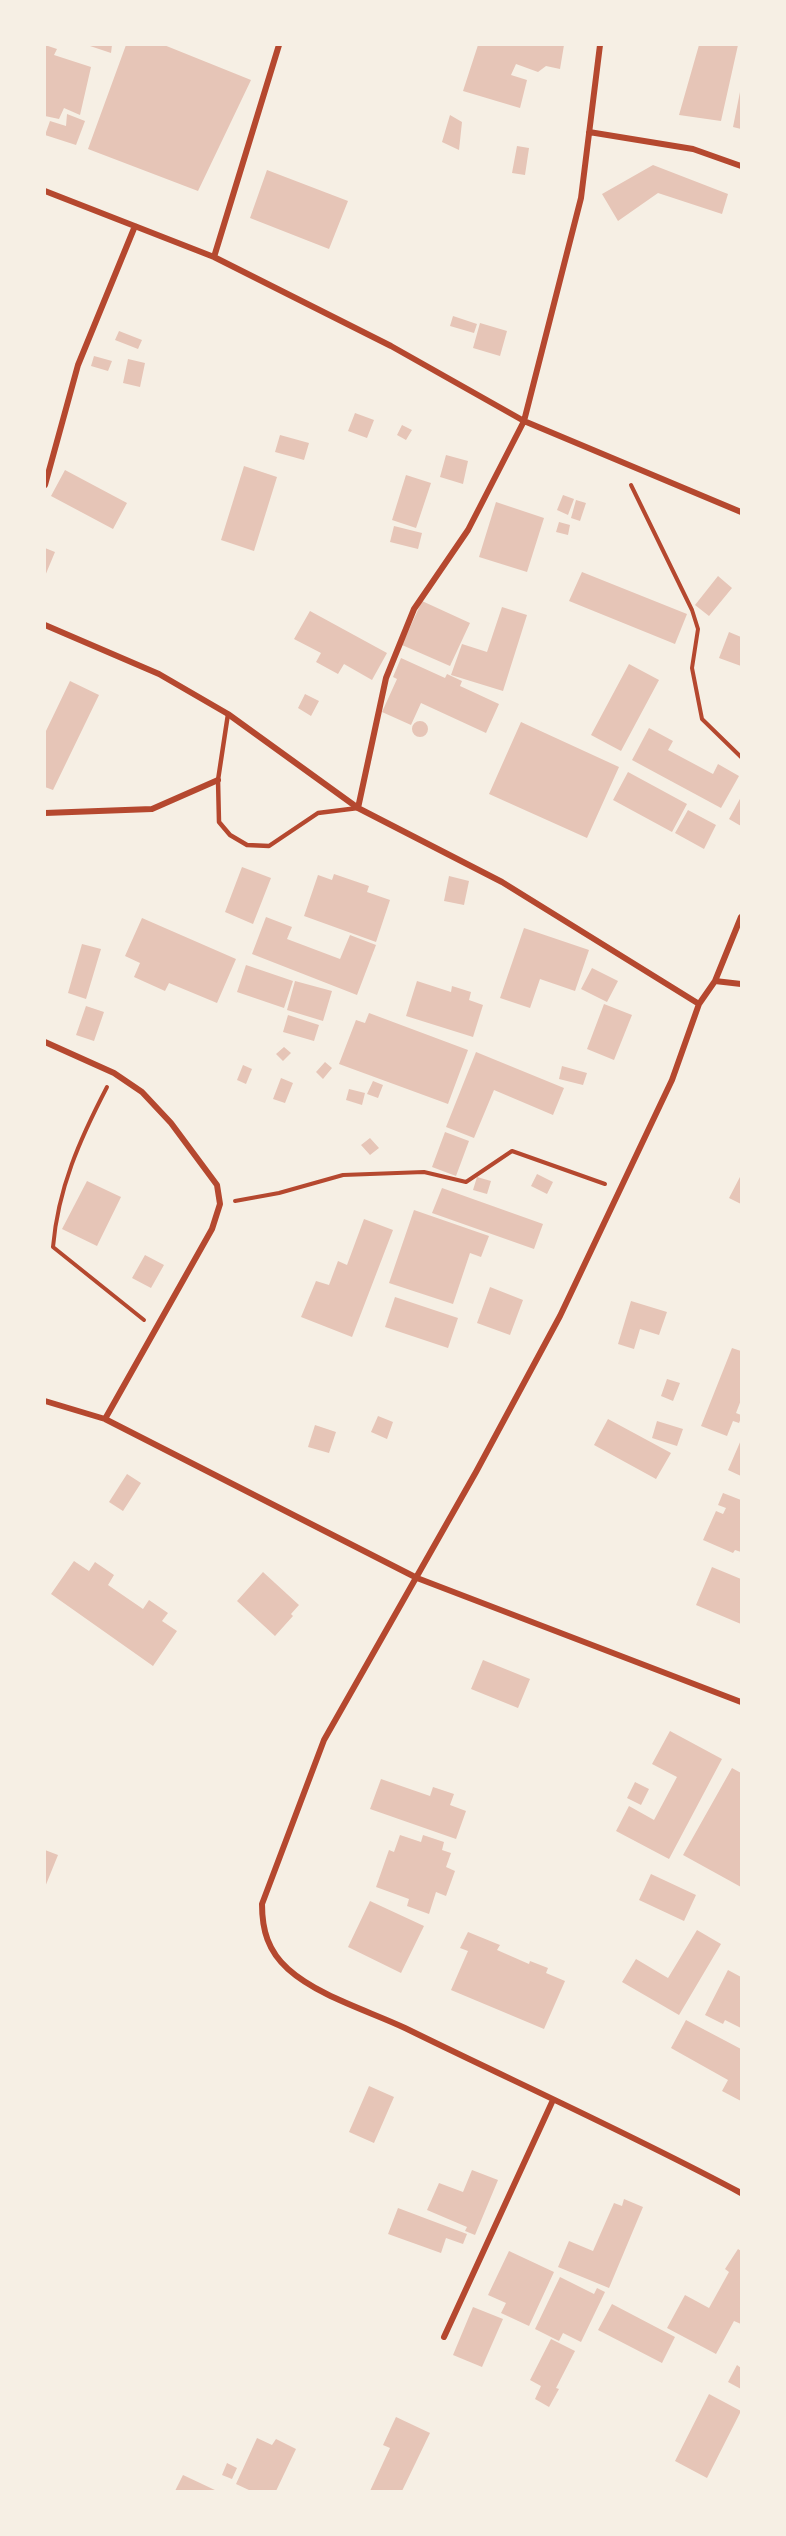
<!DOCTYPE html>
<style>
body{margin:0}
#map{position:relative;width:786px;height:2536px;overflow:hidden;background:#f6efe4;font-family:Roboto,sans-serif}
canvas{display:block}
.frame{position:absolute;inset:0;border:46px solid #f6efe4;pointer-events:none}
</style>
<div id="map">
<canvas width="786" height="2536"></canvas>
<div class="frame"></div>
</div>
<script>
const c = document.querySelector('canvas').getContext('2d');
c.lineJoin = 'round';
function paint(path, color) { c.fillStyle = color; c.fill(path, 'evenodd'); }
function stroke(path, color, width, dash) { c.strokeStyle = color; c.lineWidth = width; c.lineCap = dash ? 'butt' : 'round'; c.setLineDash(dash || []); c.stroke(path); }
const building = new Path2D(`
 M45,45L57,49L54,55L91,67L80,115L64,108L59,119L45,116Z
 M88,45H112L111,53L87,45Z
 M126,45H164L251,80L198,191L88,149Z
 M478,45H564L560,69L546,66L538,72L516,64L511,75L527,80L520,108L463,91Z
 M699,45H738L721,121L679,115Z
 M740,92H741V129L733,127Z
 M67,114L85,121L76,145L45,135L50,121L66,126Z
 M450,115L462,122L459,150L442,142Z
 M517,146L529,148L525,175L512,173Z
 M653,165L728,194L722,214L658,193L618,221L602,194Z
 M267,170L348,201L329,249L250,218Z
 M453,316L477,324L474,333L450,326Z
 M480,323L507,331L500,356L473,348Z
 M119,331L142,340L138,349L115,340Z
 M94,356L112,361L108,371L91,366Z
 M128,359L145,363L140,387L123,383Z
 M355,413L374,420L367,438L348,431Z
 M402,425L412,430L406,440L397,435Z
 M280,435L309,443L304,460L275,452Z
 M446,455L468,461L463,484L440,477Z
 M244,466L277,477L254,551L221,540Z
 M65,470L127,503L113,529L51,496Z
 M406,475L431,483L416,528L392,520Z
 M563,495L574,499L568,515L557,510Z
 M576,500L586,503L580,521L571,518Z
 M496,502L544,518L527,572L479,557Z
 M559,522L570,525L568,535L556,532Z
 M394,526L422,533L418,549L390,542Z
 M45,548L55,552L45,576Z
 M582,572L687,614L675,644L569,601Z
 M718,576L732,588L709,616L695,605Z
 M422,601L470,623L450,666L402,645Z
 M502,607L527,615L503,691L451,675L462,644L487,652Z
 M310,611L387,653L372,680L344,664L338,674L316,662L321,653L294,639Z
 M729,632L741,637V666L719,658Z
 M401,658L445,678L447,674L462,681L460,686L499,704L486,733L421,703L411,725L382,712L397,679L393,677Z
 M629,664L659,680L621,751L591,735Z
 M70,681L99,695L53,790L45,787V733Z
 M305,694L319,701L311,716L298,708Z
 M412 729a8 8 0 1 1 16 0a8 8 0 1 1-16 0Z
 M521,722L619,767L587,838L489,794Z
 M649,728L673,741L668,750L713,774L718,764L739,776L721,808L632,760Z
 M628,772L687,804L672,832L613,800Z
 M741,797V826L729,819Z
 M688,810L716,825L704,849L675,833Z
 M242,867L271,878L253,924L225,912Z
 M334,874L369,886L367,892L390,900L376,942L304,916L318,875L332,880Z
 M449,876L469,881L464,905L444,901Z
 M266,917L292,927L287,939L340,959L350,935L376,945L357,995L252,954Z
 M142,918L236,959L217,1003L169,983L165,991L134,977L140,963L125,956Z
 M524,928L589,950L575,991L540,979L530,1008L500,998Z
 M82,944L101,949L86,999L68,993Z
 M246,965L293,981L284,1008L237,992Z
 M592,968L618,981L607,1002L581,989Z
 M295,981L332,991L323,1021L287,1010Z
 M417,981L451,992L452,986L471,992L469,1000L483,1005L473,1037L406,1016Z
 M604,1004L632,1015L614,1060L587,1049Z
 M86,1006L104,1012L94,1041L76,1035Z
 M369,1013L468,1050L448,1104L339,1064L356,1020L365,1023Z
 M288,1015L319,1025L314,1041L283,1032Z
 M284,1047L291,1053L283,1061L276,1054Z
 M476,1052L564,1088L553,1115L494,1090L474,1138L446,1127Z
 M325,1062L332,1068L323,1079L316,1072Z
 M243,1065L252,1069L246,1084L237,1080Z
 M562,1066L587,1073L583,1085L559,1079Z
 M281,1078L293,1083L285,1103L273,1099Z
 M373,1081L383,1085L378,1098L367,1094Z
 M349,1089L365,1093L362,1105L346,1100Z
 M445,1132L469,1141L456,1176L432,1167Z
 M370,1138L379,1148L370,1155L361,1145Z
 M537,1174L553,1182L547,1194L531,1186Z
 M741,1175V1204L729,1198Z
 M477,1177L491,1181L487,1194L473,1190Z
 M87,1181L121,1197L97,1246L62,1229Z
 M442,1188L543,1224L534,1249L432,1213Z
 M414,1210L489,1236L481,1257L470,1253L453,1304L389,1283Z
 M364,1219L393,1230L352,1337L301,1317L316,1281L329,1285L338,1261L347,1265Z
 M145,1255L164,1265L151,1288L132,1278Z
 M490,1287L523,1300L510,1335L477,1323Z
 M395,1297L458,1318L448,1348L385,1327Z
 M631,1301L667,1312L659,1335L640,1329L634,1349L618,1344Z
 M732,1348L741,1351V1400L736,1413L741,1415V1418L739,1423L733,1421L727,1436L701,1426Z
 M667,1379L680,1383L673,1401L661,1396Z
 M378,1416L393,1422L387,1439L371,1432Z
 M608,1419L671,1453L656,1479L594,1445Z
 M657,1421L683,1429L677,1446L652,1438Z
 M315,1425L336,1432L329,1453L308,1447Z
 M741,1440V1476L728,1470Z
 M127,1474L141,1483L123,1511L109,1502Z
 M723,1493L741,1500V1552L735,1550L733,1553L703,1540L716,1511L723,1514L726,1508L718,1505Z
 M74,1561L89,1571L95,1562L114,1575L108,1585L143,1609L149,1600L168,1613L162,1621L177,1631L153,1666L51,1594Z
 M712,1567L741,1579V1624L696,1605Z
 M263,1572L299,1605L291,1614L293,1616L275,1636L237,1601Z
 M483,1660L530,1679L518,1708L471,1689Z
 M670,1731L722,1759L669,1859L616,1831L629,1806L654,1820L677,1777L652,1764Z
 M732,1768L741,1773V1887L683,1855Z
 M381,1779L430,1796L433,1787L454,1794L450,1805L466,1811L456,1839L370,1809Z
 M635,1782L649,1789L641,1805L627,1798Z
 M400,1835L421,1842L423,1835L444,1842L442,1850L451,1853L446,1867L455,1871L446,1896L436,1892L429,1914L407,1906L409,1899L376,1887L389,1850L394,1852Z
 M45,1850L58,1855L45,1887Z
 M651,1874L696,1895L684,1921L639,1900Z
 M370,1901L424,1926L401,1973L348,1947Z
 M697,1930L721,1944L679,2015L622,1982L636,1959L668,1978Z
 M468,1932L500,1945L497,1950L529,1964L530,1961L548,1968L546,1973L565,1981L544,2029L451,1990L468,1951L460,1948Z
 M728,1970L741,1977V2028L725,2020L723,2024L705,2015Z
 M686,2020L741,2049V2101L722,2091L728,2080L671,2048Z
 M369,2086L394,2097L374,2143L349,2132Z
 M472,2170L498,2180L475,2235L465,2231L467,2227L427,2210L439,2183L463,2192Z
 M624,2199L643,2207L609,2288L558,2267L569,2241L593,2251L614,2203L622,2206Z
 M398,2208L467,2234L463,2244L446,2238L441,2253L388,2234Z
 M738,2249L741,2251V2324L734,2321L716,2354L667,2328L685,2295L709,2308L729,2272L725,2269Z
 M509,2251L554,2272L529,2326L501,2313L506,2303L488,2295Z
 M560,2277L594,2294L597,2288L605,2292L581,2342L563,2333L559,2341L535,2329Z
 M612,2304L675,2337L662,2363L598,2330Z
 M473,2307L503,2319L482,2367L453,2355Z
 M551,2339L575,2351L556,2388L559,2389L549,2407L535,2399L541,2386L530,2380Z
 M737,2365L741,2368V2389L728,2382Z
 M709,2394L741,2411L707,2478L675,2461Z
 M396,2417L430,2433L402,2491H370L390,2448L383,2445Z
 M257,2438L272,2445L276,2439L296,2449L276,2491H251L236,2484Z
 M227,2463L237,2468L232,2479L222,2475Z
 M183,2475L217,2491H175Z`);
const path = new Path2D(`
 M631,485L692,610L698,629L692,668L702,719L741,757
 M107,1087C80,1139 58,1188 53,1247L144,1320
 M235,1201L279,1193L343,1175L424,1172L466,1182L512,1151L605,1184`);
const service = new Path2D(`
 M228,714L218,780L219,822L230,835L247,845L269,846L318,813L358,808`);
const minor = new Path2D(`
 M589,132L693,149L741,166
 M45,191L214,257L391,346L524,421L741,512
 M214,257L279,45
 M45,485L78,365L135,226
 M45,625L159,674L228,714L358,808L502,882L699,1004
 M358,808L386,678L414,609L468,530L524,421L581,198L600,45
 M45,813L152,809L218,780
 M741,917L715,981L699,1004L672,1080L560,1316L476,1472L324,1740L262,1904C262,1930 268,1951 288,1969C318,1996 369,2011 405,2028C517,2083 631,2134 741,2193
 M715,981L741,984
 M45,1042L114,1073L142,1092L171,1123L217,1185L220,1204L212,1229L105,1419
 M45,1401L105,1419L417,1578L741,1702
 M444,2337L553,2100`);
paint(building, '#e6c5b7');
stroke(path, '#b5482f', 4);
stroke(service, '#b5482f', 4.5);
stroke(minor, '#b5482f', 6);
</script>
